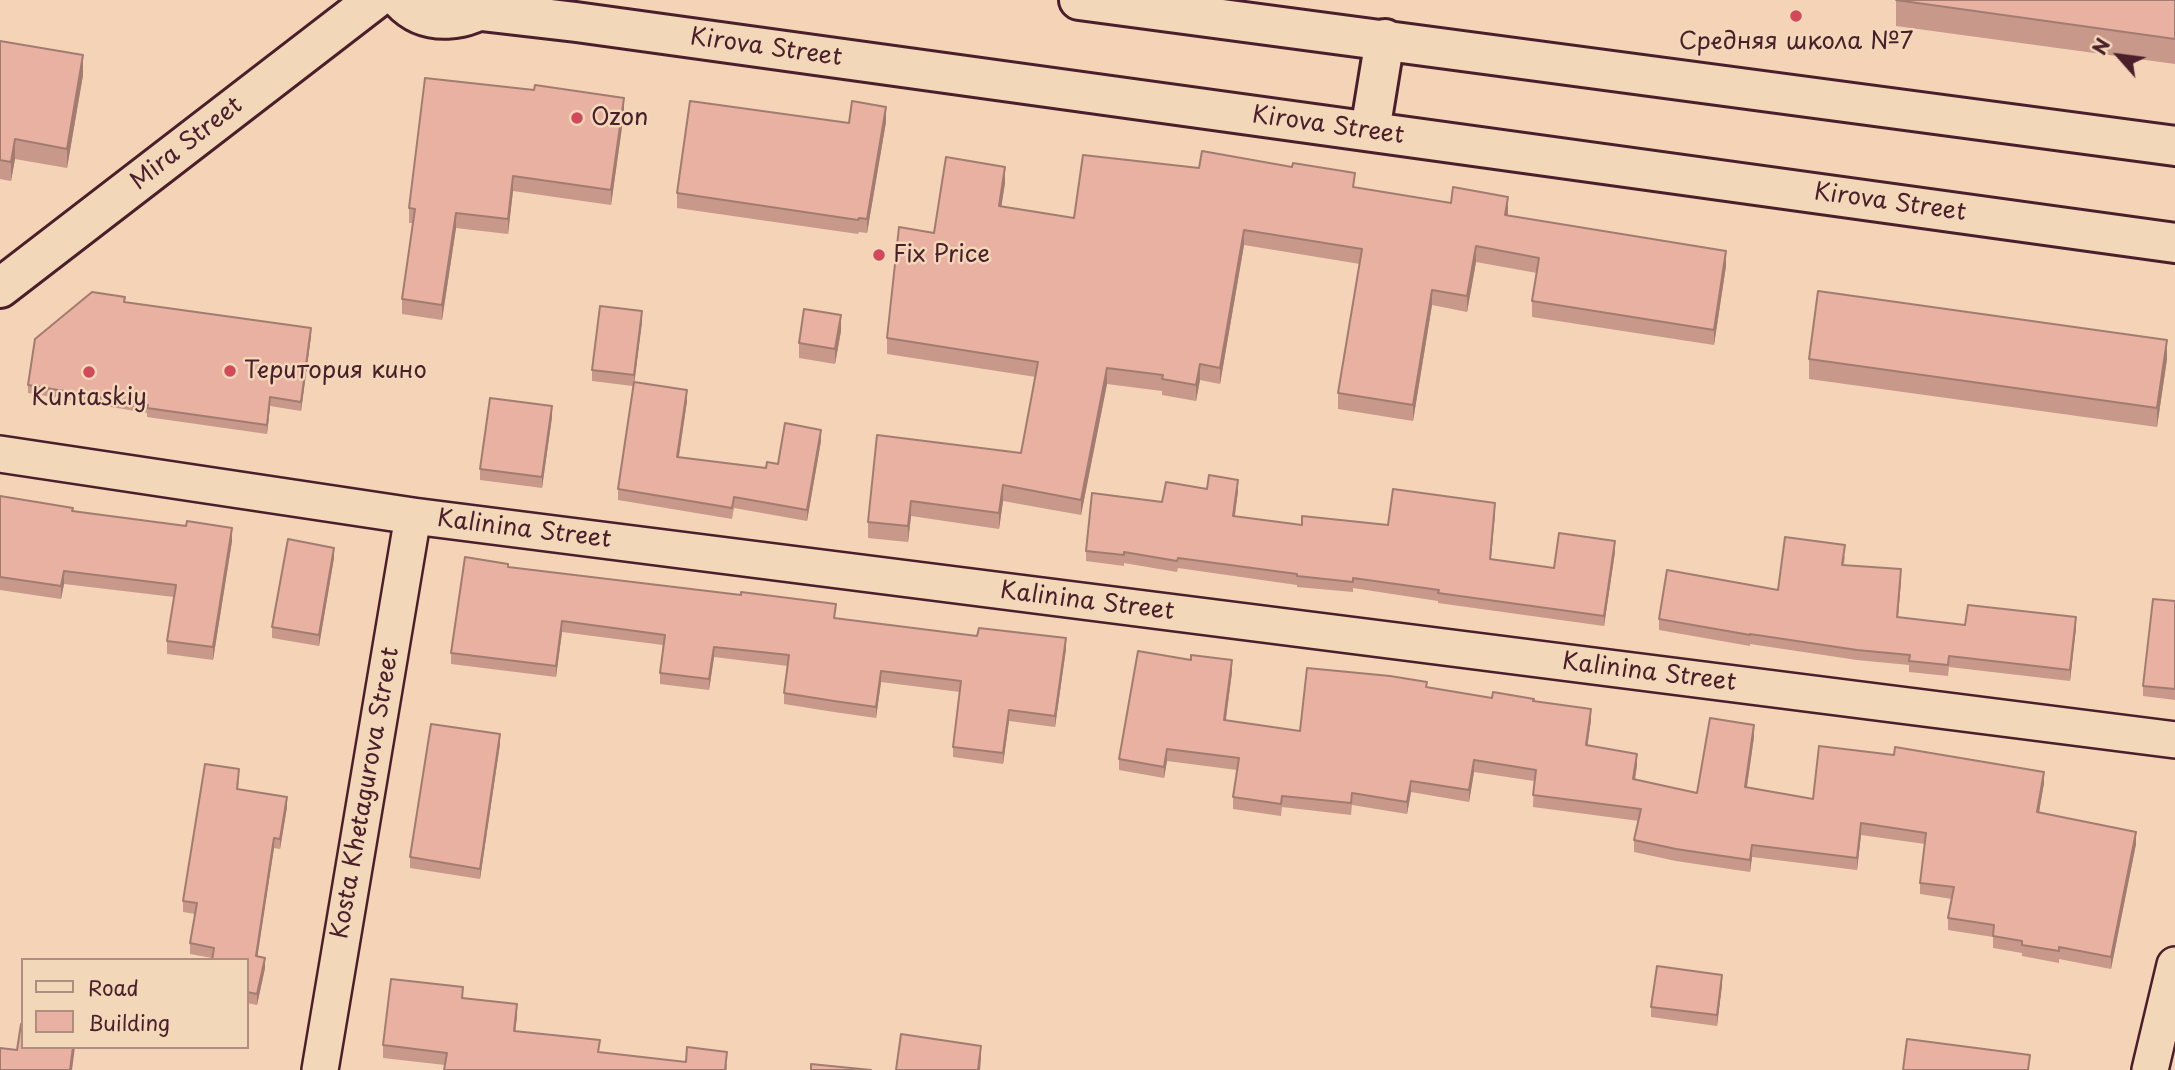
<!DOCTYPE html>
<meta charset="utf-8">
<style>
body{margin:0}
#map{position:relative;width:2175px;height:1070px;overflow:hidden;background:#f4d3b7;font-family:"Playpen Sans",sans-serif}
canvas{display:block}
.legend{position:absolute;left:21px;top:958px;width:228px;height:91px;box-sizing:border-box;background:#f3d7b9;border:2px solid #af8d80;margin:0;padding:9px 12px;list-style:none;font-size:21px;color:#4a1f2b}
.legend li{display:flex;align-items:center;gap:14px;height:35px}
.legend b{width:35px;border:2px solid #af8d80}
.north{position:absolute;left:2084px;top:21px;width:70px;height:70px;-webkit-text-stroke:5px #f3d7b9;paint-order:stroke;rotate:298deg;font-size:19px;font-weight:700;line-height:28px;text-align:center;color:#4a1f2b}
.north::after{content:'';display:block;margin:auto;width:24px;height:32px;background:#4a1f2b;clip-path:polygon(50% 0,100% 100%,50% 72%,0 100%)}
</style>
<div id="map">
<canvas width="2175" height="1070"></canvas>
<ul class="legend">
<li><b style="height:9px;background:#f3d7b9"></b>Road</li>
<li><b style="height:19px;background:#e8b1a1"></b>Building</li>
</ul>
<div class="north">N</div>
</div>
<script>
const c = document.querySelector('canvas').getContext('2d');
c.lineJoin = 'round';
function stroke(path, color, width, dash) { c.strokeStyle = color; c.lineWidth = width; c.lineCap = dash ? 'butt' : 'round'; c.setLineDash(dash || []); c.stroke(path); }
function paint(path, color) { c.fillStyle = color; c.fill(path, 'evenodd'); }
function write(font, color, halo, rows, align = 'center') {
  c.font = font + ' "Playpen Sans",sans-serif'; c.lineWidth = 5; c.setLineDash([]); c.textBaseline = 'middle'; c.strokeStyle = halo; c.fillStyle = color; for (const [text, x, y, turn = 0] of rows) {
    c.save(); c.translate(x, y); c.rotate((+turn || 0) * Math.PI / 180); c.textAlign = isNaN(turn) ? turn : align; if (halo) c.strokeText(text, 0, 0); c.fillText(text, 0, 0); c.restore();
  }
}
const street = new Path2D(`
 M0,454L413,516L2175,740
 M320,1070L413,516
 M2150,1070L2175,965`);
const secondary = new Path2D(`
 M401,0C427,28 468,22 495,0
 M1079,0L2175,146
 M481,11L576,22L2175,243
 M1370,131L1385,39
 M0,288L374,0`);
const wall = new Path2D(`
 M1896,0H2175V64L1896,26Z
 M0,41L83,75L67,168L15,159L11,181L0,179Z
 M624,113L611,205L513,191L508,234L456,228L442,320L402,314V299L413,223H409V208Z
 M886,122L867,233L859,232L858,234L677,208V193L849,123Z
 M1005,183L1001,206L1074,218L1355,188L1508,213V216L1726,266L1714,345L1532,317V301L1537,273L1476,262L1467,312L1432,305L1413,421L1338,409V393L1360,264L1244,245L1220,384L1200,380L1196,401L1162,395V391L1107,384L1081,515L1003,501L999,529L911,516L908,542L868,538V522L877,435L1021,453L1036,377L887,354V338L934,233Z
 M125,302L311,336L301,411L270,406L267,434L147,417V413L28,393V385Z
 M642,322L634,382L687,401L679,457L766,468L778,464L821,441L807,521L734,508L732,519L618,500V489L633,386L592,381V370Z
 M841,331L835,364L799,358V343Z
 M1809,359H2167L2157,427L1809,379Z
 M552,417L542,488L480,480V469Z
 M1207,489L1238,491L1235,516L1302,525H1388L1495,514L1490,559L1554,568L1615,552L1604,626L1438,603V601L1353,588V592L1297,587V585L1178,568L1177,572L1124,563V566L1086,561V551L1162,502Z
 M0,496L232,541L213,660L167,654V641L174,597L64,584L61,599L0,590Z
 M1845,556L1844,565L1901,580L1898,618L1965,625L2076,628L2070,681L1949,667L1948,676L1909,672V665L1857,660L1750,644V646L1659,630V619L1778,590Z
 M334,558L319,646L272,638V627Z
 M508,567L836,618L1066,649L1055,727L1009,721L1003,764L953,757V747L960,692L881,682L876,718L834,712L784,704V693L788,666L714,657L709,690L660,684V673L663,645L562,632L556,677L451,664V653Z
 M2175,601V700L2143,696V686Z
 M1232,672L1226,720L1300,731L1427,687L1492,698L1534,701L1591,720L1587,746L1637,765L1635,780L1697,793L1754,737L1747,787L1813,799L2044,783L2039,812L2136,844L2111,969L2059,959V963L2022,956V953L1993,948V937L1948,930V918L1952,899L1920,894V883L1925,844L1861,835L1857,870L1752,857L1750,872L1676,861L1634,852V840L1639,821L1533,807L1534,781L1474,772L1469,802L1411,792L1407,814L1352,805L1351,815L1282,807L1281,816L1233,809V797L1237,770L1167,761L1164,778L1119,770V759Z
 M500,744L480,879L410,868V857Z
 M239,780L238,789L287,807L280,849L274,848L257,956L265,968L257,1005L247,1003V960L212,958L190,954V943L195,914L183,912V901Z
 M1722,985L1717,1026L1651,1017V1007Z
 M463,998L517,1016L515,1031L599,1052L686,1062L727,1064V1070H444L445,1065L383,1058V1045Z`);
const shadedWall = new Path2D(`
 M83,55V75L67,168V149Z
 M624,98V113L611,205V190Z
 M886,107V122L867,233V219Z
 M15,139V159L11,181V162Z
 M1005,167V183L999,222V206Z
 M513,176V191L508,234V219Z
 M1508,197V213L1505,231V215Z
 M456,213V228L442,320V305Z
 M1244,230V245L1220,384V368Z
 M1476,246V262L1467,312V296Z
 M1726,251V266L1714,345V330Z
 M1432,290V305L1413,421V405Z
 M642,311V322L634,386V375Z
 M841,315V331L835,364V349Z
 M311,328V336L301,411V402Z
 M2167,340V359L2157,427V408Z
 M1200,364V380L1196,401V385Z
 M1107,368V384L1081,515V500Z
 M687,390V401L677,468V457Z
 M270,397V406L267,434V425Z
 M552,406V417L542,488V477Z
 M821,430V441L807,521V510Z
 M1238,480V491L1233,527V516Z
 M1003,485V501L999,529V513Z
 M911,501V516L908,542V526Z
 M1495,503V514L1490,569V559Z
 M232,528V541L213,660V647Z
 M1615,541V552L1604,626V616Z
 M334,548V558L319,646V635Z
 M1901,569V580L1897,628V617Z
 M64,571V584L61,599V586Z
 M2076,617V628L2070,681V670Z
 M562,621V632L556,677V666Z
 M1066,638V649L1055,727V716Z
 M714,647V657L709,690V679Z
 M1232,660V672L1224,732V720Z
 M881,671V682L876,718V707Z
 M1591,709V720L1586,757V745Z
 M1009,710V721L1003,764V753Z
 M1754,725V737L1745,799V787Z
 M500,734V744L480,879V869Z
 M1167,749V761L1164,778V767Z
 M1637,754V765L1633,791V779Z
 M1474,760V772L1469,802V790Z
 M2044,772V783L2037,824V812Z
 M1411,781V792L1407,814V802Z
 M287,797V807L280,849V839Z
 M1861,823V835L1857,870V858Z
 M2136,832V844L2111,969V957Z
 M274,838V848L256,966V956Z
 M1752,845V857L1750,872V860Z
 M265,958V968L257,1005V994Z
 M1722,975V985L1717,1026V1015Z
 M517,1004V1016L514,1043V1031Z
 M981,1046V1058L980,1070H978Z
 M73,1047H75L72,1070H70Z`);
const building = new Path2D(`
 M1896,0H2175V39Z
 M0,41L83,55L67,149L15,139L11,162L0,160Z
 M425,78L534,90L535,85L624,98L611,190L513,176L508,219L456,213L442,305L402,299L415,209L409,208Z
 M690,101L849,123L852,101L886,107L867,219L859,218L858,220L677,193Z
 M1202,151L1292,167L1293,163L1355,173L1353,187L1451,203L1453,187L1508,197L1505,215L1726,251L1714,330L1532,301L1539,258L1476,246L1467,296L1432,290L1413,405L1338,393L1362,249L1244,230L1220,368L1200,364L1196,385L1162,379L1163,375L1107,368L1081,500L1003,485L999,513L911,501L908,526L868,522L877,435L1021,453L1038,362L887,338L899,227L934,233L946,157L1005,167L999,206L1074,218L1083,155L1199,168Z
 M1818,291L2167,340L2157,408L1809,359Z
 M92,292L125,297L124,302L311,328L301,402L270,397L267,425L147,408L148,405L28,385L35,339Z
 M600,306L642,311L634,375L592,370Z
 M804,309L841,315L835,349L799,343Z
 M634,382L687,390L677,457L766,468L767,462L778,464L785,423L821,430L807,510L734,497L732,508L618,489Z
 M490,398L552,406L542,477L480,469Z
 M1209,475L1238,480L1233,516L1302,525V516L1388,525L1393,489L1495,503L1490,559L1554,568L1559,533L1615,541L1604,616L1438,593L1439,590L1353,578V582L1297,576V574L1178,558L1177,561L1124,552V555L1086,551L1092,493L1162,502L1166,482L1207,489Z
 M0,496L73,508L72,511L186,526L187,521L232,528L213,647L167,641L176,585L64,571L61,586L0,577Z
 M1785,537L1845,545L1842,565L1901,569L1897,617L1965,625L1968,605L2076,617L2070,670L1949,656L1948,665L1909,661L1910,655L1857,650L1750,634V635L1659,619L1667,570L1778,590Z
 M288,539L334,548L319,635L272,627Z
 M465,557L508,564V567L741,595V592L836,604L834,618L977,636L979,628L1066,638L1055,716L1009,710L1003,753L953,747L961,681L881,671L876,707L834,701L784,693L789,655L714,647L709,679L660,673L665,635L562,621L556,666L451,653Z
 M2153,599L2175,601V689L2143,686Z
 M1138,651L1191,660V655L1232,660L1224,720L1300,731L1307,668L1390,676L1427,682L1426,687L1492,698L1493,692L1534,699L1533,701L1591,709L1586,745L1637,754L1633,779L1697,793L1710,718L1754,725L1745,787L1813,799L1819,746L1894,755L1895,747L2044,772L2037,812L2136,832L2111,957L2059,947V951L2022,945V941L1993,936L1994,925L1948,918L1954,887L1920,883L1926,833L1861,823L1857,858L1752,845L1750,860L1676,849L1634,840L1641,809L1533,795L1536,770L1474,760L1469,790L1411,781L1407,802L1352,793L1351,803L1282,796L1281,804L1233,797L1239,758L1167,749L1164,767L1119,759Z
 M431,724L500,734L480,869L410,857Z
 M205,764L239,769L237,789L287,797L280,839L274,838L256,956L265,958L257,994L247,992V960H212L214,948L190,943L197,903L183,901Z
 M1657,966L1722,975L1717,1015L1651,1007Z
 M391,979L463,987L462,998L517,1004L514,1031L600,1040L598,1052L686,1062L687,1047L727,1052L725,1070H444L447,1053L383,1045Z
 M21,1024H23V1047H73L70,1070H0V1048L17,1050Z
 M901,1034L981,1046L978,1070H896Z
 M1907,1039L2030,1055L2028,1070H1903Z
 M811,1064L871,1070H811Z`);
const markers = [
 [1796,16,7,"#d1495b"],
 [577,118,7,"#d1495b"],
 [879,255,7,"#d1495b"],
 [230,371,7,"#d1495b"],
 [89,372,7,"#d1495b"]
];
const poiNames = [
 ["Средняя школа №7",1796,42,"center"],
 ["Ozon",591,118],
 ["Fix Price",893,255],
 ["Територия кино",244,371],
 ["Kuntaskiy",89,398,"center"]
];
const streetNames = [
 ["Kirova Street",766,48,8],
 ["Kirova Street",1328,126,8],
 ["Mira Street",187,144,-38],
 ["Kirova Street",1890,203,8],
 ["Kalinina Street",524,530,7],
 ["Kalinina Street",1087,602,7],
 ["Kalinina Street",1649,673,7],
 ["Kosta Khetagurova Street",366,793,-80]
];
stroke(street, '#4a1f2b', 40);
stroke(secondary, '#4a1f2b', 44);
stroke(street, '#f3d7b9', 35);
stroke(secondary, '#f3d7b9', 38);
paint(wall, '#c8988a');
paint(shadedWall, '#a27c71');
paint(building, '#e8b1a1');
stroke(building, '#a27c71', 2);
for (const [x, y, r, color] of markers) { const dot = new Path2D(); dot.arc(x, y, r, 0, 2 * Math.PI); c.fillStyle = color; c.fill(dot); stroke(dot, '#f3d7b9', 2.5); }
write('24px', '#4a1f2b', '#f3d7b9', poiNames, 'left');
write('24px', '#4a1f2b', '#f3d7b9', streetNames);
</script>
